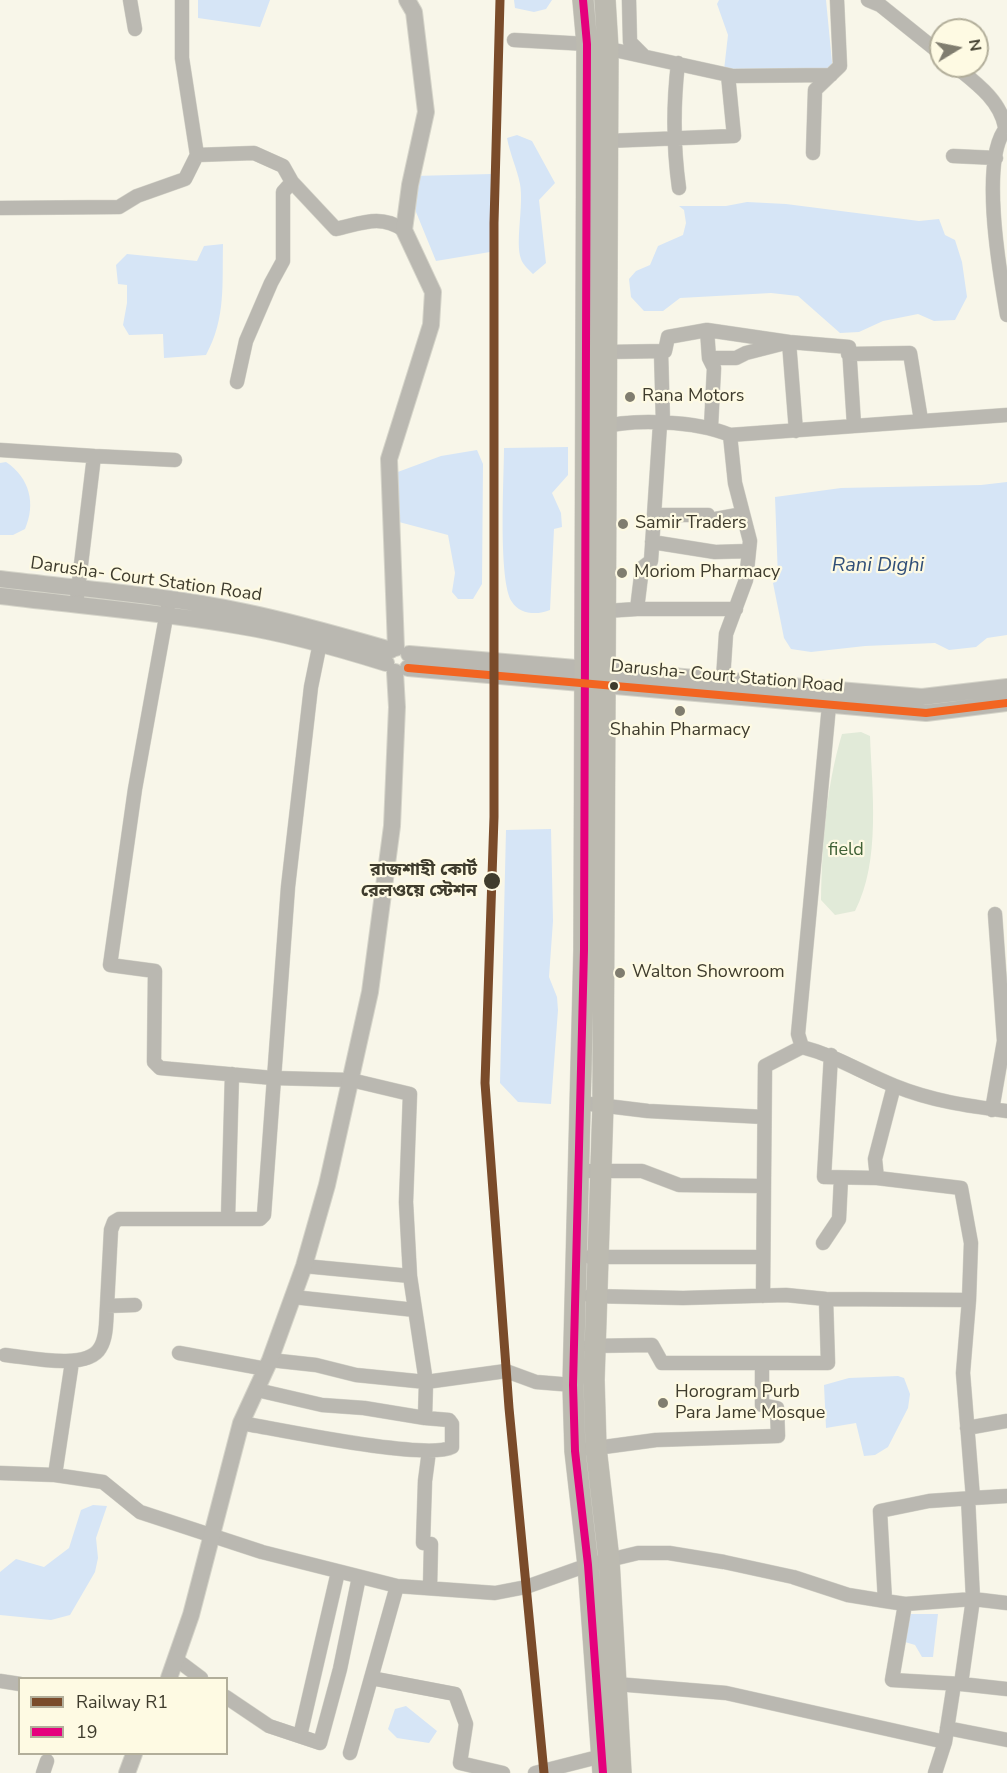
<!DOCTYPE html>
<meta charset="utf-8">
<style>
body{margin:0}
#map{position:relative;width:1007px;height:1773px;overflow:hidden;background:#f8f6e9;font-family:"Nunito Sans",sans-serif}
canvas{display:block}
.legend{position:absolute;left:18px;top:1677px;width:210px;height:78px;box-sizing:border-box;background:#fefae3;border:2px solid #b2ae9a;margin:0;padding:8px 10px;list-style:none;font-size:18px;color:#3f3c2d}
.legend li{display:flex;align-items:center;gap:12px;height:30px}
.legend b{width:30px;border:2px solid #b2ae9a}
.north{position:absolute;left:929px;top:18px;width:60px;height:60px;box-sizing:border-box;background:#fefae3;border:2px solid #b2ae9a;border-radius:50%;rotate:80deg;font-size:16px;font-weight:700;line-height:24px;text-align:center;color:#3f3c2d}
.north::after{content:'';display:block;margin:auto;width:21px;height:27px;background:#807d6f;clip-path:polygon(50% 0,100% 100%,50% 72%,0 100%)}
</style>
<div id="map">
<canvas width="1007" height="1773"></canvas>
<ul class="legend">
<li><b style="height:8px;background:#7a4b2a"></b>Railway R1</li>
<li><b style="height:8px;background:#e5007d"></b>19</li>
</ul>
<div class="north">N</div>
</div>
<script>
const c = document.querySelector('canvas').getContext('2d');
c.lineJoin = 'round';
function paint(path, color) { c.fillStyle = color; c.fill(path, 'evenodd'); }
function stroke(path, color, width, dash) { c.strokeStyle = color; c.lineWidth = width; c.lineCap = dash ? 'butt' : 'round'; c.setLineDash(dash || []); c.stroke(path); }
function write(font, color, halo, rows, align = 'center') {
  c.font = font + ' "Nunito Sans","Noto Sans Bengali",sans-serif'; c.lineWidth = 4.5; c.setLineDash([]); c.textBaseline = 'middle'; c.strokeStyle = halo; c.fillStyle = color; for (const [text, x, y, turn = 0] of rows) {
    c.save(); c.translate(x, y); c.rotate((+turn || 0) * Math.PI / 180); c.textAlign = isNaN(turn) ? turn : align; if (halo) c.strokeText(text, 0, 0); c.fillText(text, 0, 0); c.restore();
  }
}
const green = new Path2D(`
 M861,732L870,736C872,790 881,861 855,911L835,915L821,900C822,845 826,787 842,734Z`);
const water = new Path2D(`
 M198,0H270L260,27L198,18Z
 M514,0H552L546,9L534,12L515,8Z
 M719,0H826L833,72L724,70L728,35L717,4Z
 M517,135L532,141L555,183L539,200L546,263L533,274C529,270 523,265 521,259C515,242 524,206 520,184C517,169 510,154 507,138Z
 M491,174L490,252L436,261L416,212L414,176Z
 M747,202L786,204L919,221L939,219L945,235L955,240L962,262L967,297L955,320L934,321L918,314L883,321L859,332L840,333L798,296L771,293L680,298L663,311H644L631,297L629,279L636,271L650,265L658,246L683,235L686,223L684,210L679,206H726Z
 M223,244C222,284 226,318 206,355L164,358L163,334L129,335L123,325L127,303V285L118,284L116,265L127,254L197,261L204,246Z
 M568,447V475L552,493L561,513L562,527L554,529L550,610C538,615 520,615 512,602C498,581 504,479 504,448Z
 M477,450L483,464L482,584L473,599H458L452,592L455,573L448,535L399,522L395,473L441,456Z
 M6,462C30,478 36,504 25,529L13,535H0V463Z
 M1007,482V635L987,638L976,647L949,650L935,643L865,646L811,652L791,649L784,638L773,583L778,578L775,497L841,488L981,485Z
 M551,829L553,921L549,977L557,997L558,1010L551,1104L518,1102L500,1083L506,830Z
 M898,1376L904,1378L910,1394L908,1408L888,1447L875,1455L864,1456L856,1423L826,1428L824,1385L849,1378Z
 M93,1505L107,1506L96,1538L98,1558L95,1572L70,1615L51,1620L0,1615V1572L16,1559L44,1567L69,1548L81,1510Z
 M906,1614H938L933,1657H922L915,1645L905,1642Z
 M406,1706L437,1731L429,1743L397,1738L388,1729L395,1709Z`);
const minor = new Path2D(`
 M130,0L135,29
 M182,0V58L197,155L254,153L283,166L292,182L336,229C363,223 380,214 404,230
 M629,0L630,42L643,55
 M868,0L880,5L941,54
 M514,40L587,44L733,76L831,75
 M678,63C673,106 673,145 679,188
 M955,66C976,83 1000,100 1005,127
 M1007,127C979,157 1000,274 1007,315
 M607,141L734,136L728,75
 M813,153L815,90L840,66L837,0
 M953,156L996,158
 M0,208L119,207L137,196L185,179L197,155
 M707,330L789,342L796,431
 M661,351L663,423
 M606,352L665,351L668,337L707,330L709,358H736L746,353L789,342L849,347L854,425
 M848,354L910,353L921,420
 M709,358L714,368L711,427
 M237,382L246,341L271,283L283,261V192L292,182
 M660,424L651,561L642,568L637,609H736
 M598,428C634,418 696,421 730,435
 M0,450L94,456L77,598
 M94,456L175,460
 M654,515H708L710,520L743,514
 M652,542L715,552L749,551
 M168,606L135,789L110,965L155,971L154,1062L160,1068L273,1078L351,1080L410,1094L406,1202L410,1276L426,1382L506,1371L536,1382L573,1385
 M606,611L637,609
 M723,679L726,634L746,580L750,541L735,483L730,435L1007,415
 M830,695L798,1034L802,1047C837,1056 862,1073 895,1086C932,1101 968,1106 1007,1111
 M831,1055L824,1177L877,1178
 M894,1086L875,1159L877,1178L961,1188L971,1243L969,1300
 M582,1103L648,1111L764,1117
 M992,1110L1004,1041L995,914
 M580,1171H642L679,1185L763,1186
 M228,1218L232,1074
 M823,1243L839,1219L841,1178
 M590,1257H762
 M304,1266L410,1276
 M763,1296L765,1066L802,1047
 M293,1297L415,1310
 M107,1306L111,1230L114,1222L119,1219H260L264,1215L288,887L311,687L320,643
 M589,1346L652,1345L662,1363H828L826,1299
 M179,1353L266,1369
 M5,1355C27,1357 87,1371 100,1348C107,1337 106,1320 107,1306L135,1305
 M257,1390L322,1405L364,1408L425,1418L426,1382L356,1375L316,1365L270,1360
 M241,1423C277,1429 427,1461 452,1447V1424L449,1420L425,1418
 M967,1428L1007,1421
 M589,1449L656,1440L778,1436L777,1408L762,1405V1365
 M429,1451L425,1481L423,1543L431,1544L430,1588
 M0,1473L55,1475L103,1482L140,1512L262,1552L397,1586L495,1593L526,1587L588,1565L638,1553H669L724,1562L793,1577L848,1595L885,1601L880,1511L929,1501L973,1498L963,1373L969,1300L826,1299L786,1295L683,1298L590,1296
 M55,1475L72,1362
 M968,1498L973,1599L1007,1603
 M973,1498L1007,1496
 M885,1601L905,1604L973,1599L961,1684L1007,1689
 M905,1604L892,1680L961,1684
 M177,1660L201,1678
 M371,1678L455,1694L466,1724L460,1763L503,1773
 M0,1681L20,1684
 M616,1684L726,1693L945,1742
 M226,1697L269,1726L320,1743L340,1669L359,1577
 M947,1728L1007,1740
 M300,1736L338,1572
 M350,1753L397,1586
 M43,1773L47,1761
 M535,1773L602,1756
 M935,1773L945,1742L954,1684`);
const tertiary = new Path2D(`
 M0,579C82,589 164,595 245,612C294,622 342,636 391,650
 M0,596C80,606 160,612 240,626C290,634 338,648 386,663
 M396,648L389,459L431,325L433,292L404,230L410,185L426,112L414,12L407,0
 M409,654L922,697L1007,687
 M408,668L926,713L1007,703
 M169,1678L191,1615L241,1423L270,1360L304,1266L327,1185L370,992L392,826L397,707L395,672
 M127,1773L134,1754`);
const primary = new Path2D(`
 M583,0L587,44L584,950L573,1385L575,1451L588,1565L603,1773
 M605,0L608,49L603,1105L594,1380L596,1448L609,1560L621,1773`);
const bus1 = new Path2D(`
 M583,0L587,44L584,950L573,1385L575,1451L588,1565L603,1773`);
const bus2 = new Path2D(`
 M408,668L926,713L1007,703`);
const rail1 = new Path2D(`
 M500,0L494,223V817L485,1083L509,1408L544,1773`);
const markers = [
 [630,397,6,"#807d6f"],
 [623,524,6,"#807d6f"],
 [622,573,6,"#807d6f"],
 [614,686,5,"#3f3c2d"],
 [680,711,6,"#807d6f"],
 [492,881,9,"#3f3c2d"],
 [620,973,6,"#807d6f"],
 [663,1403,6,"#807d6f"]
];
const poiNames = [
 ["Rana Motors",642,397],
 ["Samir Traders",635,524],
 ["Moriom Pharmacy",634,573],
 ["Shahin Pharmacy",680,731,"center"],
 ["Walton Showroom",632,973],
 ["Horogram Purb",675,1393],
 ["Para Jame Mosque",675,1414]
];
const streetNames = [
 ["Darusha- Court Station Road",146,580,8],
 ["Darusha- Court Station Road",727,677,5]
];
const parkNames = [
 ["field",846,851]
];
const stopNames = [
 ["রাজশাহী কোর্ট",477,871],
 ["রেলওয়ে স্টেশন",477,892]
];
const waterNames = [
 ["Rani Dighi",878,566]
];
paint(green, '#e1ead8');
paint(water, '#d6e5f6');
stroke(minor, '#d5d4c9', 15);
stroke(tertiary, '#d5d4c9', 18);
stroke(primary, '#d5d4c9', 22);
stroke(minor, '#bab8b1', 14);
stroke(tertiary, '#bab8b1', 16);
stroke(primary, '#bcbab0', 21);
stroke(bus1, '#e5007d', 8);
stroke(bus2, '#f26522', 8);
stroke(rail1, '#7a4b2a', 9);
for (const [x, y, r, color] of markers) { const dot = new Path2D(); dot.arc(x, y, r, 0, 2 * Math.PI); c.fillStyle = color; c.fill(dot); stroke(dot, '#fefae3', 2); }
write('18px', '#3f3c2d', '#fefae3', poiNames, 'left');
write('18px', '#3f3c2d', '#fefae3', streetNames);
write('18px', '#3f6136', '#fefae3', parkNames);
write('bold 18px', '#3f3c2d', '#fefae3', stopNames, 'right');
write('italic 20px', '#315079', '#fefae3', waterNames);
</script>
